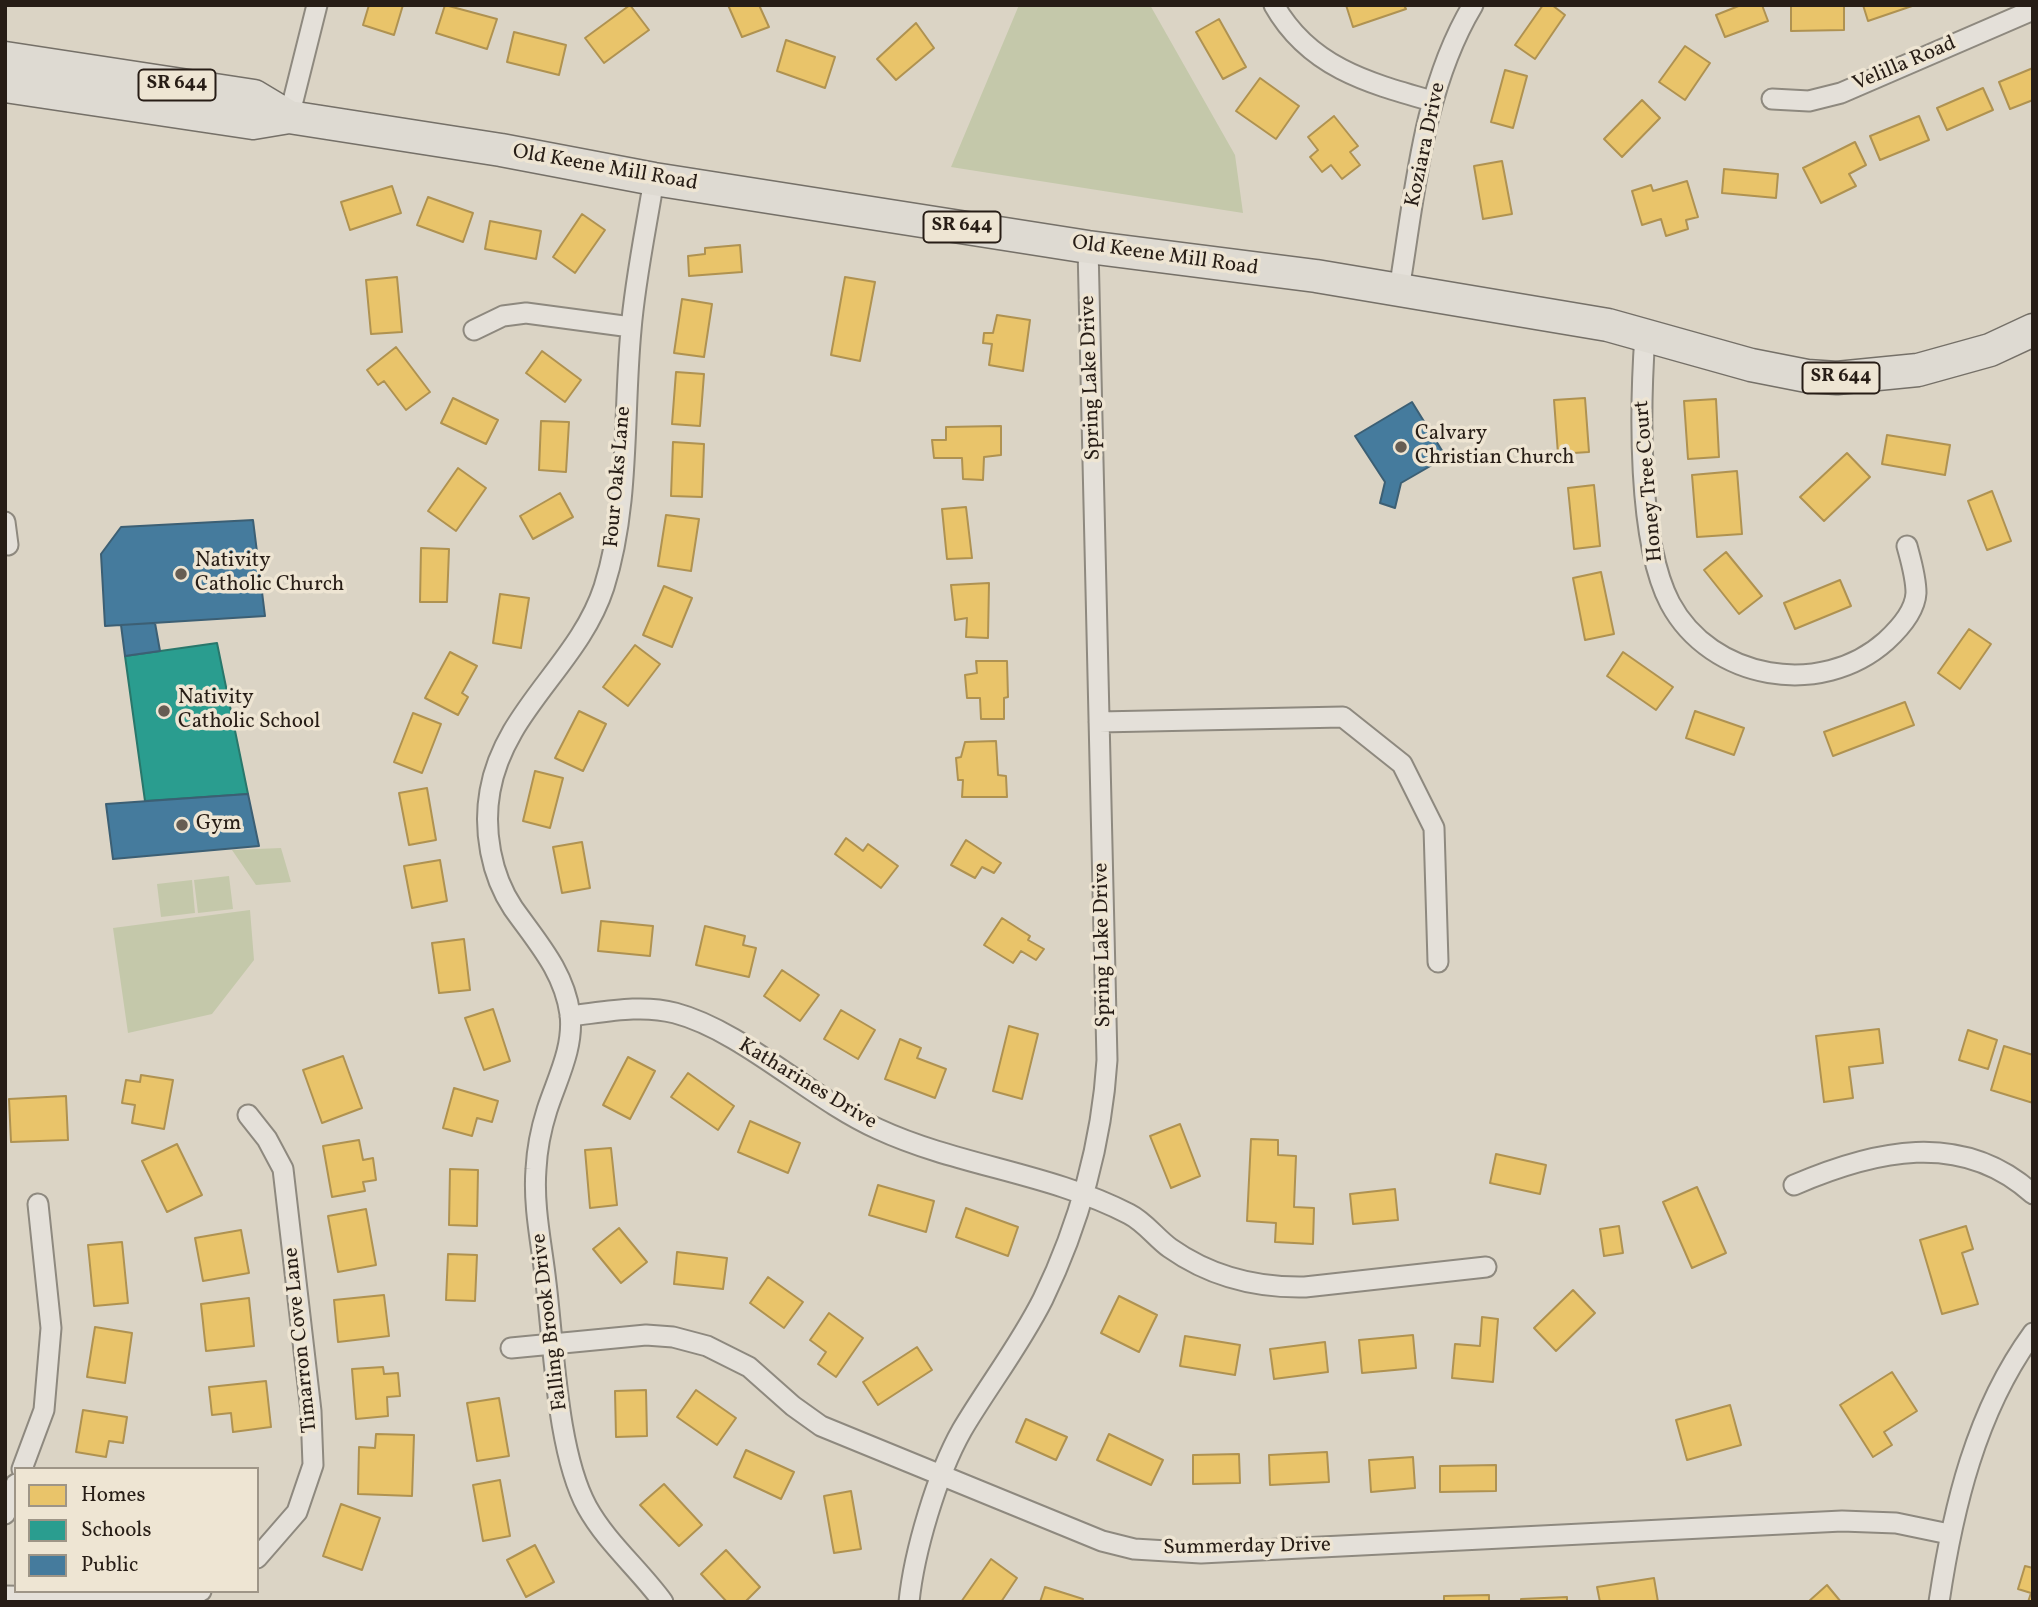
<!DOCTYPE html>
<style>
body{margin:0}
#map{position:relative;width:2038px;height:1607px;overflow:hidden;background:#dbd4c5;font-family:Vollkorn,serif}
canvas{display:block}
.frame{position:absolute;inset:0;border:7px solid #271d16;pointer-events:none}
.legend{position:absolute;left:14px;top:1467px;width:245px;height:126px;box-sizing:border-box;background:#eee5d3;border:2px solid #9e9587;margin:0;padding:9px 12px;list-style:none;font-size:21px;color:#271d16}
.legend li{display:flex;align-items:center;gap:14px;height:35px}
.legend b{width:35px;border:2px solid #9e9587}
</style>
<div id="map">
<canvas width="2038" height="1607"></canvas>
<div class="frame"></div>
<ul class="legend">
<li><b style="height:19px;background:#e9c46a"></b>Homes</li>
<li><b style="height:19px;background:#2a9d8f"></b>Schools</li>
<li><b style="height:19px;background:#457b9d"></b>Public</li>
</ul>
</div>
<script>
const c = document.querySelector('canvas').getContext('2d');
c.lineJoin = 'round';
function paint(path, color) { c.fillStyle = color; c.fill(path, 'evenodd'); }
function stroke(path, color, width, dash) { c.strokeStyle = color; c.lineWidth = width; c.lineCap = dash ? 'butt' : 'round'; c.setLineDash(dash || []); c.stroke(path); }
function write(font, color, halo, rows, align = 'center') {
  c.font = font + ' Vollkorn,serif'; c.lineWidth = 7; c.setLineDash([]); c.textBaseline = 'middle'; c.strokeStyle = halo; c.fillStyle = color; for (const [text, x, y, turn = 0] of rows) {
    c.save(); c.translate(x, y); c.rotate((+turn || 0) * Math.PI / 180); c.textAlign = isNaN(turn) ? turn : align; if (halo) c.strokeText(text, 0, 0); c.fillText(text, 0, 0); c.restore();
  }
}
const green = new Path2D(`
 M1019,5H1150L1235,155L1243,213L951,167Z
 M281,848L291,882L256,885L232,850Z
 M229,876L233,909L198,913L194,880Z
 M192,880L195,913L161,917L157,884Z
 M250,910L254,960L212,1014L128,1033L113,928Z`);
const homes = new Path2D(`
 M369,5H403L394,35L363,25Z
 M445,5L497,19L487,49L436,33Z
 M630,5L649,30L604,63L585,38Z
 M728,5H759L769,27L742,37Z
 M1346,5H1404L1406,9L1353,27Z
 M1543,5H1552L1565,15L1535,59L1515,45Z
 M1741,5H1762L1768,21L1725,37L1716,15Z
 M1791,5H1844V30L1791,31Z
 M1863,5H1915L1868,21Z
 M1219,19L1246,67L1223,79L1196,32Z
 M916,23L934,48L896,80L877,59Z
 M514,32L566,45L559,75L507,62Z
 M786,40L835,57L825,88L777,71Z
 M1685,46L1710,63L1685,100L1659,82Z
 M2033,68V100L2010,109L1999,82Z
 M1505,70L1527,76L1513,128L1491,122Z
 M1260,78L1299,106L1276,139L1236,111Z
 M1983,88L1993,110L1947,130L1937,108Z
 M1642,100L1660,118L1622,157L1604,139Z
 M1334,116L1358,146L1350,152L1360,165L1342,179L1331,165L1322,172L1310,157L1318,150L1308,137Z
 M1919,116L1929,140L1880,160L1870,136Z
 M1855,142L1866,165L1849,174L1856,186L1821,203L1803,168Z
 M1502,161L1512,214L1483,219L1474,166Z
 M1724,169L1778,174L1776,198L1722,193Z
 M1687,181L1698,217L1686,220L1688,229L1666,236L1661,219L1642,225L1632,191L1651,185L1653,191Z
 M392,186L401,213L350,230L341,202Z
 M428,197L473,213L463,242L417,225Z
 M582,214L605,230L575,273L553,257Z
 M490,221L541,231L536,259L485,249Z
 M740,245L742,272L689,276L688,256L705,254V248Z
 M397,277L402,332L371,334L366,280Z
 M845,277L875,282L860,361L831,355Z
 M682,299L712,304L704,357L674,353Z
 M997,315L1030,320L1023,371L989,365L992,344L983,343L984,333H993Z
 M396,347L430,392L406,410L384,381L378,385L367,370Z
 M542,351L581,380L565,402L526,373Z
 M676,372L704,374L700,426L672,424Z
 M453,398L498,420L486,444L441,423Z
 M1585,398L1589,452L1558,454L1554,400Z
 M1716,399L1719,457L1688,459L1684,401Z
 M541,421L569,422L566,472L539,470Z
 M1001,426V455L984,457L983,480L963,479L962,458H934L932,440H946V427Z
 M1887,435L1950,445L1945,475L1882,464Z
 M673,442L704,444L702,497L671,496Z
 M1847,453L1870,477L1824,521L1800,497Z
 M458,468L486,488L456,531L428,511Z
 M1737,471L1742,534L1697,537L1692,475Z
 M1594,485L1600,546L1574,549L1568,488Z
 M1992,491L2011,541L1987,550L1968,501Z
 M560,493L573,517L533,539L520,516Z
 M966,507L972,558L947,559L942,509Z
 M666,515L699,519L691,571L658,566Z
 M421,548L449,549L447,602H420Z
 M1726,552L1762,596L1739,614L1704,570Z
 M1601,572L1614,634L1585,640L1573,578Z
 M1840,580L1851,606L1795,629L1784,603Z
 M989,583L988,638L966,637L967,618L955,620L951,585Z
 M664,586L692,598L672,647L643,635Z
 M500,594L529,598L521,648L493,643Z
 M1969,629L1991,644L1960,689L1938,673Z
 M635,645L660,664L628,706L603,687Z
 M450,652L477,666L462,693L468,697L458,715L425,698Z
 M1623,652L1673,687L1656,710L1607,676Z
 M976,661H1007L1008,697L1004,698V719H981L980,698H967L965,675L977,673Z
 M1905,702L1914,725L1833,756L1824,732Z
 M579,711L606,724L583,771L555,758Z
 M1695,711L1744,728L1734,755L1686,738Z
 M413,713L441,724L422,773L394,762Z
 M996,741L998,775L1006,776L1007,797H962L963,780H958L956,758L961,757L965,742Z
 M535,771L563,778L550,828L523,821Z
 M427,788L436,840L409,845L399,793Z
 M846,838L863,851L868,844L898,866L881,888L835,854Z
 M966,840L1001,863L994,873L982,867L975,878L951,865Z
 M582,842L590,888L562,893L553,847Z
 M440,860L447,901L412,908L404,866Z
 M1002,918L1030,936L1028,940L1044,949L1036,960L1021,951L1013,963L984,945Z
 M601,921L653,926L650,956L598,951Z
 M705,926L745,936L743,945L756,948L749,977L696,965Z
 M464,939L470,990L439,993L432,943Z
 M782,970L819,995L800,1021L764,996Z
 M493,1009L510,1061L484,1070L465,1018Z
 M841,1010L875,1030L858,1059L824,1039Z
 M1009,1026L1038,1034L1022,1099L993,1091Z
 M1879,1029L1883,1063L1849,1067L1853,1098L1824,1102L1816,1036Z
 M1968,1030L1997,1040L1988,1069L1959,1060Z
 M900,1039L921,1048L917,1058L946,1069L935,1098L885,1079Z
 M2004,1046L2033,1055V1103L1991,1090Z
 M343,1056L362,1108L322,1123L303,1070Z
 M628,1057L655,1071L630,1119L603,1105Z
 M688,1073L734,1106L718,1130L671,1097Z
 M141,1075L173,1080L164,1129L132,1123L135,1105L122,1103L126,1080L140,1082Z
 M454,1088L498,1101L492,1122L477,1118L472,1136L443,1128Z
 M66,1096L68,1140L11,1142L9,1099Z
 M750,1121L800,1143L788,1173L738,1152Z
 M1180,1124L1200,1176L1171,1188L1150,1136Z
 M1251,1139L1278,1140V1155L1296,1156L1294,1207L1314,1208L1313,1244L1275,1242L1276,1223L1247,1221Z
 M359,1140L363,1160L373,1158L376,1180L363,1182L365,1191L332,1197L323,1146Z
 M177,1144L202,1195L167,1212L142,1161Z
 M611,1148L617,1205L590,1208L585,1150Z
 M1496,1154L1546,1165L1540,1194L1490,1183Z
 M450,1169L478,1170L477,1226L449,1225Z
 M878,1185L934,1201L926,1232L869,1215Z
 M1697,1187L1726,1253L1692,1268L1663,1202Z
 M1395,1189L1398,1220L1353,1224L1350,1194Z
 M966,1208L1018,1227L1008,1256L956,1237Z
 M366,1209L376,1265L338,1272L328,1216Z
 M1619,1226L1623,1253L1604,1256L1600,1229Z
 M1966,1226L1973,1249L1962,1253L1978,1304L1942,1314L1920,1240Z
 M619,1228L647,1262L621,1283L593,1249Z
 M241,1230L249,1273L203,1281L195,1238Z
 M122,1242L128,1303L94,1306L88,1245Z
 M677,1252L727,1258L723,1289L674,1284Z
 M448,1254L477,1255L475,1301L446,1300Z
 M768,1277L803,1302L784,1328L750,1303Z
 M1573,1290L1595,1313L1556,1351L1534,1328Z
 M384,1295L389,1336L338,1342L334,1300Z
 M1119,1296L1157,1315L1139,1352L1101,1333Z
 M249,1298L254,1346L206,1351L201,1304Z
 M829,1313L863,1338L836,1377L818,1364L826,1352L810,1340Z
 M1482,1317L1498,1319L1493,1382L1452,1378L1455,1344L1480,1346Z
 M95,1327L132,1333L125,1383L87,1377Z
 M1413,1335L1416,1368L1362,1373L1359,1340Z
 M1185,1336L1240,1345L1235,1375L1180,1366Z
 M1325,1342L1328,1372L1274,1379L1270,1349Z
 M917,1347L932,1370L878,1405L863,1382Z
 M383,1367L384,1374L398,1373L400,1396L387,1397L388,1416L356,1419L352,1369Z
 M1892,1372L1917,1411L1884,1432L1892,1445L1873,1457L1840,1405Z
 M266,1381L271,1427L233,1432L231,1413L212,1415L209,1387Z
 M646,1390L647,1436L616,1437L615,1391Z
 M696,1390L736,1418L717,1445L677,1417Z
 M499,1398L509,1456L477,1461L467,1403Z
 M1730,1405L1741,1445L1687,1460L1676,1420Z
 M83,1410L127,1417L123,1443L109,1441L106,1457L76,1452Z
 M1026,1419L1067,1437L1056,1460L1016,1442Z
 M376,1434L414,1435L412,1496L358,1494L359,1447L375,1448Z
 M1109,1434L1163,1460L1151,1485L1097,1460Z
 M746,1450L794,1472L781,1499L734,1477Z
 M1327,1452L1329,1482L1270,1485L1269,1455Z
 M1239,1454L1240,1483L1193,1484V1455Z
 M1413,1457L1415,1488L1371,1492L1369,1460Z
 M1496,1465V1491L1440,1492V1466Z
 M500,1480L510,1536L483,1541L473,1485Z
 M664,1484L702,1525L679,1546L640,1505Z
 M851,1491L861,1549L834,1553L824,1496Z
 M341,1504L380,1518L362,1570L323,1556Z
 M535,1545L554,1582L526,1597L507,1560Z
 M726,1550L760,1587L745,1602H727L701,1574Z
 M991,1559L1017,1578L1001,1602H961Z
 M2025,1566L2033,1568V1602H2028L2031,1593L2018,1589Z
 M1654,1578L1658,1602H1600L1597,1587Z
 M1827,1585L1841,1602H1808Z
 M1045,1587L1083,1599L1082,1602H1040Z
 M1489,1595V1602H1444V1596Z
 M1567,1597V1602H1521V1599Z`);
const schools = new Path2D(`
 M217,643L248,794L145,801L125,656Z`);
const public = new Path2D(`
 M1412,402L1446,457L1401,483L1395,508L1380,503L1385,482L1355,436Z
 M253,520L265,616L105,626L101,554L121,527Z
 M155,623L160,651L125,656L121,625Z
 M248,794L259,846L113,859L106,804Z`);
const street = new Path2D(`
 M1274,5C1309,67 1368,83 1432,101
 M1772,99L1809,101L1841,93L2033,10
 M289,117L317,5
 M654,179C646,229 635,280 631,330C623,415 630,505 604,587C579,664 504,710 490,791C483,830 491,875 513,908C537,942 564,971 570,1014C574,1048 557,1079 547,1110C541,1129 537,1149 536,1169C533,1207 542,1246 546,1283C554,1347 557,1452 587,1507C607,1543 639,1569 663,1602
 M1399,290C1415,194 1422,90 1473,5
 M474,330L503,316L526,313L631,327
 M1645,335C1640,406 1637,540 1670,603C1711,680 1821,699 1886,641C1899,629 1915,612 1916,593C1916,577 1911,561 1907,546
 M5,522L8,545
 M1099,722L1343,717L1402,764L1434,828L1438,962
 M570,1016C605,1012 641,1004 675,1013C743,1031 811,1099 878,1129C958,1166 1050,1173 1129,1214C1145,1222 1156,1238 1170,1248C1211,1277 1256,1288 1305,1287L1486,1267
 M248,1115L267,1139L283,1169L311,1411L313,1465L297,1512L257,1558
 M1794,1185C1873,1151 1961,1129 2033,1194
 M511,1348L646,1335L673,1337L707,1346L749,1367L793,1406L821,1426L1102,1541L1134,1549L1201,1553L1842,1521L1896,1523L1949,1534
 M22,1469L44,1410L51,1328L38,1204
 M5,1514L16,1484
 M5,1596L177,1599L201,1591
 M909,1602C914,1552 937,1474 962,1430C988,1386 1020,1345 1043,1299C1079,1225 1102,1142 1107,1060L1088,247
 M1939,1602C1953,1508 1976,1411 2033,1333`);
const primary = new Path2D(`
 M5,58L254,96L289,117
 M5,86L253,123L289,117L501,150L654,179L1088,247L1316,276L1608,325L1751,365L1807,376L1837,378L1918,370L1990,350L2033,330`);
const markers = [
 [1401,447,7,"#665d53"],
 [181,574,7,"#665d53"],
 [164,711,7,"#665d53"],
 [182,825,7,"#665d53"]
];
const shields = [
 [177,85,77],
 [962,227,77],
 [1841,378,77]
];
const shieldNames = [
 ["SR 644",177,85],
 ["SR 644",962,227],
 ["SR 644",1841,378]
];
const streetNames = [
 ["Velilla Road",1905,65,-23],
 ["Koziara Drive",1427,145,-78],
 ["Old Keene Mill Road",605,169,10],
 ["Old Keene Mill Road",1165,257,8],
 ["Spring Lake Drive",1092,378,-92],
 ["Four Oaks Lane",619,477,-85],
 ["Honey Tree Court",1650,481,-95],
 ["Spring Lake Drive",1104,945,-91],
 ["Katharines Drive",807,1085,31],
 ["Falling Brook Drive",551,1322,-97],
 ["Timarron Cove Lane",302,1340,-96],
 ["Summerday Drive",1247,1548,-1]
];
const poiNames = [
 ["Calvary",1415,435],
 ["Christian Church",1415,459],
 ["Nativity",195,562],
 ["Catholic Church",195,586],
 ["Nativity",178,699],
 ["Catholic School",178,723],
 ["Gym",196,825]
];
paint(green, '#c4c8aa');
paint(homes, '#e9c46a');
stroke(homes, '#af9251', 2);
paint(schools, '#2a9d8f');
stroke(schools, '#29776b', 2);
paint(public, '#457b9d');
stroke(public, '#3c5f74', 2);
stroke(street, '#8e897f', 23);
stroke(primary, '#757068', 35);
stroke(street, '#e4e0d9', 19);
stroke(primary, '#dedad2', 32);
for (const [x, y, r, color] of markers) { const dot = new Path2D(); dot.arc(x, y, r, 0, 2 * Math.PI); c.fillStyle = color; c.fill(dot); stroke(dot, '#eee5d3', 2.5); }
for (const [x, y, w] of shields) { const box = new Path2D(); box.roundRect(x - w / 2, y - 15.5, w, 31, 5); c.fillStyle = '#eee5d3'; c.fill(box); stroke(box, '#271d16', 2); }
write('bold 19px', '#271d16', null, shieldNames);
write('21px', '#271d16', '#eee5d3', streetNames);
write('21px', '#271d16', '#eee5d3', poiNames, 'left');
</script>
